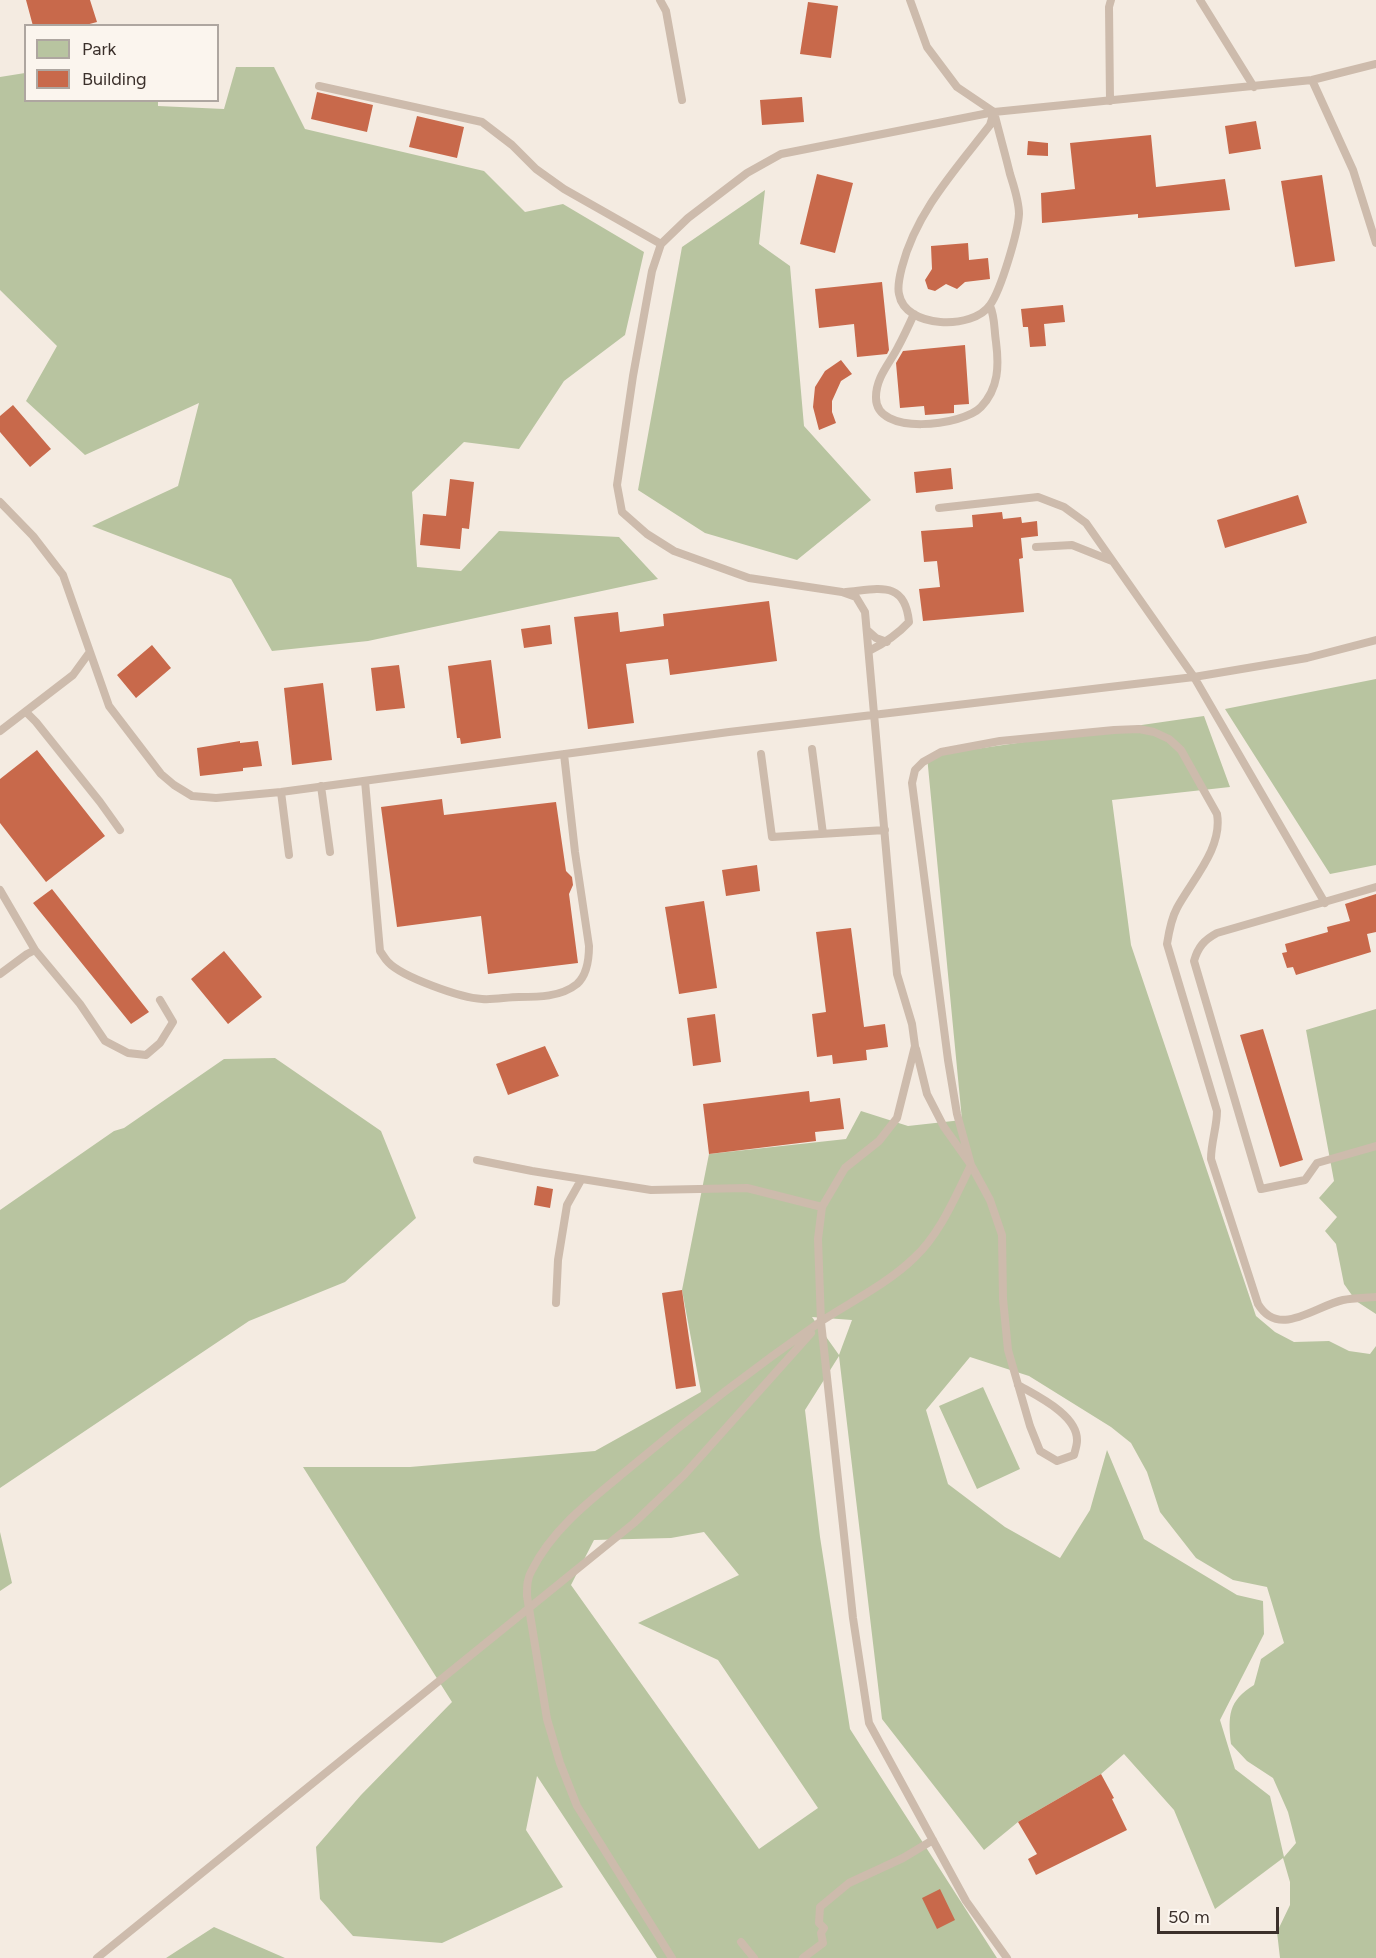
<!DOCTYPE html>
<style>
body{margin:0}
#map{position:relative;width:1376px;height:1958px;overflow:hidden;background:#f4ebe1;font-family:Figtree,sans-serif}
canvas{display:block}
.legend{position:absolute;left:24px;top:24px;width:195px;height:78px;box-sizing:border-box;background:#fbf5ee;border:2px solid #aea6a0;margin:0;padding:8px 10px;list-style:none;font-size:18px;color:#3b302b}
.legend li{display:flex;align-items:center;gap:12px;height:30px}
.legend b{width:30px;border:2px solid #aea6a0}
.scale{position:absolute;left:1157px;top:1907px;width:122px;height:27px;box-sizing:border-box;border:3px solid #3b302b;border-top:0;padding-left:8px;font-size:18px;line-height:21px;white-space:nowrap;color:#3b302b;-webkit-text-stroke:4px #fbf5ee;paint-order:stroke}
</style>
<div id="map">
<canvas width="1376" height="1958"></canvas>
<ul class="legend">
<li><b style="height:16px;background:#b8c4a0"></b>Park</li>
<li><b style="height:16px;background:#c8694b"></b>Building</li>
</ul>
<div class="scale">50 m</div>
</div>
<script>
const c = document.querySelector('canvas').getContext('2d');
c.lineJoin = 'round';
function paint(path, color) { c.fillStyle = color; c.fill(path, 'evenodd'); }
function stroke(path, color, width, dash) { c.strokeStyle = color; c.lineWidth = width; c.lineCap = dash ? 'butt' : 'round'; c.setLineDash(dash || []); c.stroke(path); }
const green = new Path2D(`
 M236,67H274L305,129L484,171L525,212L563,204L644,252L625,335L564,381L519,449L464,442L412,492L417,567L461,571L499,531L619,537L658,579L368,641L272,651L231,579L92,526L178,486L199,403L85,455L26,401L57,346L0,290V77L25,73L26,100H158V106L224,109Z
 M765,190L759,244L790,266L804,426L871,500L797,560L705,533L638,490L682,247Z
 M1376,679V865L1330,874L1225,709Z
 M1204,716L1230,787L1112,800L1131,945L1256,1316L1275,1332L1294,1342L1329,1341L1349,1351L1370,1354L1376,1346V1958H1280L1277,1932L1290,1905V1882L1283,1858L1215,1909L1174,1810L1124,1754L1101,1774L1018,1822L984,1850L882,1719L839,1356L805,1410L820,1537L850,1729L997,1958H657L537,1776L526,1830L563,1887L442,1943L353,1936L320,1899L316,1847L361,1795L452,1702L303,1467H410L595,1451L701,1392L682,1290L709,1154L846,1139L861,1111L908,1126L962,1120L927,756ZM812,1317L852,1320L839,1355ZM970,1357L1029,1376L1111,1427L1131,1443L1147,1472L1160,1512L1196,1558L1233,1580L1267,1587L1284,1643L1261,1659L1254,1685C1228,1701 1228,1716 1231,1744L1247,1761L1273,1778L1288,1812L1296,1843L1284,1857L1270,1796L1235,1769L1220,1720L1264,1634L1263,1601L1237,1595L1144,1539L1107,1450L1090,1510L1060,1558L1005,1527L948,1484L926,1410ZM704,1532L739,1575L638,1623L718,1660L818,1808L759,1849L571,1585L594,1540L671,1538Z
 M1376,1009V1314L1356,1301L1344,1284L1336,1244L1325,1231L1337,1217L1319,1198L1334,1181L1306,1030Z
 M275,1058L381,1131L416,1218L345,1282L249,1321L0,1488V1210L114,1131L124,1128L224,1059Z
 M983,1387L1020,1469L977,1489L939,1406Z
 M0,1532L12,1583L0,1591Z
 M214,1927L285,1958H166Z`);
const building = new Path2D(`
 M26,0H90L97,22L82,26H33Z
 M808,2L838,6L831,58L800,54Z
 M317,92L373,105L367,132L311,119Z
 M802,97L804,122L762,125L760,100Z
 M417,116L464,127L457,158L409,147Z
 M1256,121L1261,149L1229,154L1225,126Z
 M1151,135L1156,187L1225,179L1230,210L1138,218V214L1042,223L1041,193L1075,189L1070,143Z
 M1028,141L1048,143V156L1027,155Z
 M817,174L853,183L835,253L800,244Z
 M1322,175L1335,261L1295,267L1281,181Z
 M968,243L969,260L988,258L990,279L965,282L957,289L946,284L935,291L928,289L925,280L932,269L931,246Z
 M882,282L889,350L887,354L857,357L854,324L819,328L815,289Z
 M1063,305L1065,322L1044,324L1046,346L1030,347L1028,327H1023L1021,309Z
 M965,345L969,404L954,405V413L925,415L924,406L900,408L896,363L903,351Z
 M841,360L852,374L841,381L832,401V412L836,423L819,430L813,407L815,387L825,371Z
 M13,405L51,449L30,467L0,432V416Z
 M951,468L953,489L916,493L914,472Z
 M450,479L474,482L469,529L462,528L460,549L420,545L423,514L446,516Z
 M1298,495L1307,523L1225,548L1217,520Z
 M1002,512L1003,519L1021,517L1022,523L1037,521L1038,536L1021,538L1023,558L1019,559L1024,612L923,621L919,589L940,587L937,561L924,562L921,531L973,527L972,515Z
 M769,601L777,661L670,675L668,659L626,664L634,723L588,729L574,617L618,612L620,632L664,626L663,614Z
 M550,625L552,644L524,648L521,629Z
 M152,645L171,668L136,698L117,675Z
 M491,660L501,738L461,744L460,738H457L448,666Z
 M399,665L405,708L376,711L371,668Z
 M323,683L332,760L292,765L284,688Z
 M240,741V743L258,741L262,766L243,768V771L200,776L197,748Z
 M37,750L105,836L46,882L0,823V779Z
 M442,799L444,815L556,802L566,871L572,877L573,885L569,894L578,963L488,974L481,916L397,927L381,807Z
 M757,865L760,891L726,896L722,870Z
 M52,889L149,1012L131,1024L33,903Z
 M1376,894V932L1367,934L1371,952L1296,975L1293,967L1287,968L1282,953L1287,952L1285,944L1328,932L1327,927L1350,921L1345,904Z
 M704,901L717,988L679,994L665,907Z
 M851,928L864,1027L885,1024L888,1047L866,1050L867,1060L833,1064L832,1055L817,1057L812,1014L826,1012L816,932Z
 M224,951L262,997L228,1024L191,979Z
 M715,1014L721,1062L693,1066L687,1018Z
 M1263,1029L1303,1160L1280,1167L1240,1035Z
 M545,1046L559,1076L508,1095L496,1064Z
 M809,1091L810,1102L840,1098L844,1129L815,1132L816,1141L709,1154L703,1104Z
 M537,1186L553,1189L550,1208L534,1205Z
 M682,1290L696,1386L676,1389L662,1293Z
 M1101,1774L1114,1798L1112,1799L1127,1830L1036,1875L1028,1859L1037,1854L1018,1822Z
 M940,1889L955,1920L937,1929L922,1898Z`);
const lane = new Path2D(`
 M660,0L666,11L682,100
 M910,0L927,47L957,87L994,112L1312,80L1376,64
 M1200,0L1254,87
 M1312,80L1353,170L1376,243
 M319,86L482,122L512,145L536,169L564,189L661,244
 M1110,101L1109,7L1111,0
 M994,112C999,133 1005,153 1010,174C1014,187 1019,201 1019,214C1018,232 1001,290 990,305C973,330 905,329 899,294C897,286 900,275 902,267C916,212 956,169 990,125L994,112L781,154L747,173L688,218L661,244L652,271L633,376L617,485L622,512L647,534L674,551L749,578L842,592L856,597L865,612L897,974L912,1024L915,1046L897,1118L879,1141L845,1168L822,1207L818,1239L821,1322L853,1618L869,1723L966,1901L1007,1958
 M914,314C909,325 904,336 898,347C890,363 876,377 876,397C875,437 963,426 981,407C999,388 999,365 996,342C994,329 995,317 990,306
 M0,502L33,536L63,575L109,706L161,774L174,785L192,796L216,798L281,792L729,732L1194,677L1307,658L1376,640
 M939,508L1038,497L1064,507L1086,523L1194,677L1325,903
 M1036,547L1072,545L1112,561
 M846,592C879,589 905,580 909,622C897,635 885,643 869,651
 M867,630L876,638L887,642
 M26,712L36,722L100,802L120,830
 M0,731L73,675L89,653
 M812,749L823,834
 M761,754L772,837L885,830
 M365,781L380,951C383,955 385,959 388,962C402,977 461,998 482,999C494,1000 507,997 519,997C538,997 561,997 577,984C587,975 589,959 589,946L575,852L564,754
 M321,786L330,852
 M281,792L289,855
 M1376,887L1217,933C1204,940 1198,947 1194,961L1261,1189L1305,1180L1317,1163L1376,1146
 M0,890L35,950L80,1004L105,1041L128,1053L146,1055L160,1043L173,1022L160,1000
 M0,974L27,954L35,950
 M916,1049L927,1094L944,1127L971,1165L990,1200L1002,1235L1003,1299L1008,1350L1030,1426L1040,1451L1057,1461L1074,1455C1075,1451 1077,1445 1077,1441C1078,1415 1037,1396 1018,1385
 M477,1160L532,1171L651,1190L747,1188L822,1207
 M556,1303L558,1260L567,1205L581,1180
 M741,1942L754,1958
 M97,1958L634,1523L684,1475L811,1333
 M672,1958L577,1806L560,1763L547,1719L527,1596C527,1586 527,1578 532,1570C554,1526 596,1496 632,1466C694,1414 754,1368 820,1322C852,1301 887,1284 914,1258C940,1234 955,1197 971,1165L957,1114L948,1060L912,783L915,770L923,762L941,752L1000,741L1114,730L1139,729L1154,732L1169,739L1181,750L1217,814C1223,848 1192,880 1177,908C1171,919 1169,931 1167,944L1217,1111C1217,1127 1211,1142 1211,1159L1258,1304C1279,1339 1315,1306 1343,1300C1353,1298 1365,1298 1376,1297
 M803,1958L823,1943L821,1933L824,1928L819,1923L820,1907L849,1883L903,1858L933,1840`);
paint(green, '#b8c4a0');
paint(building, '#c8694b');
stroke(lane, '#cdbbac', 8);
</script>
